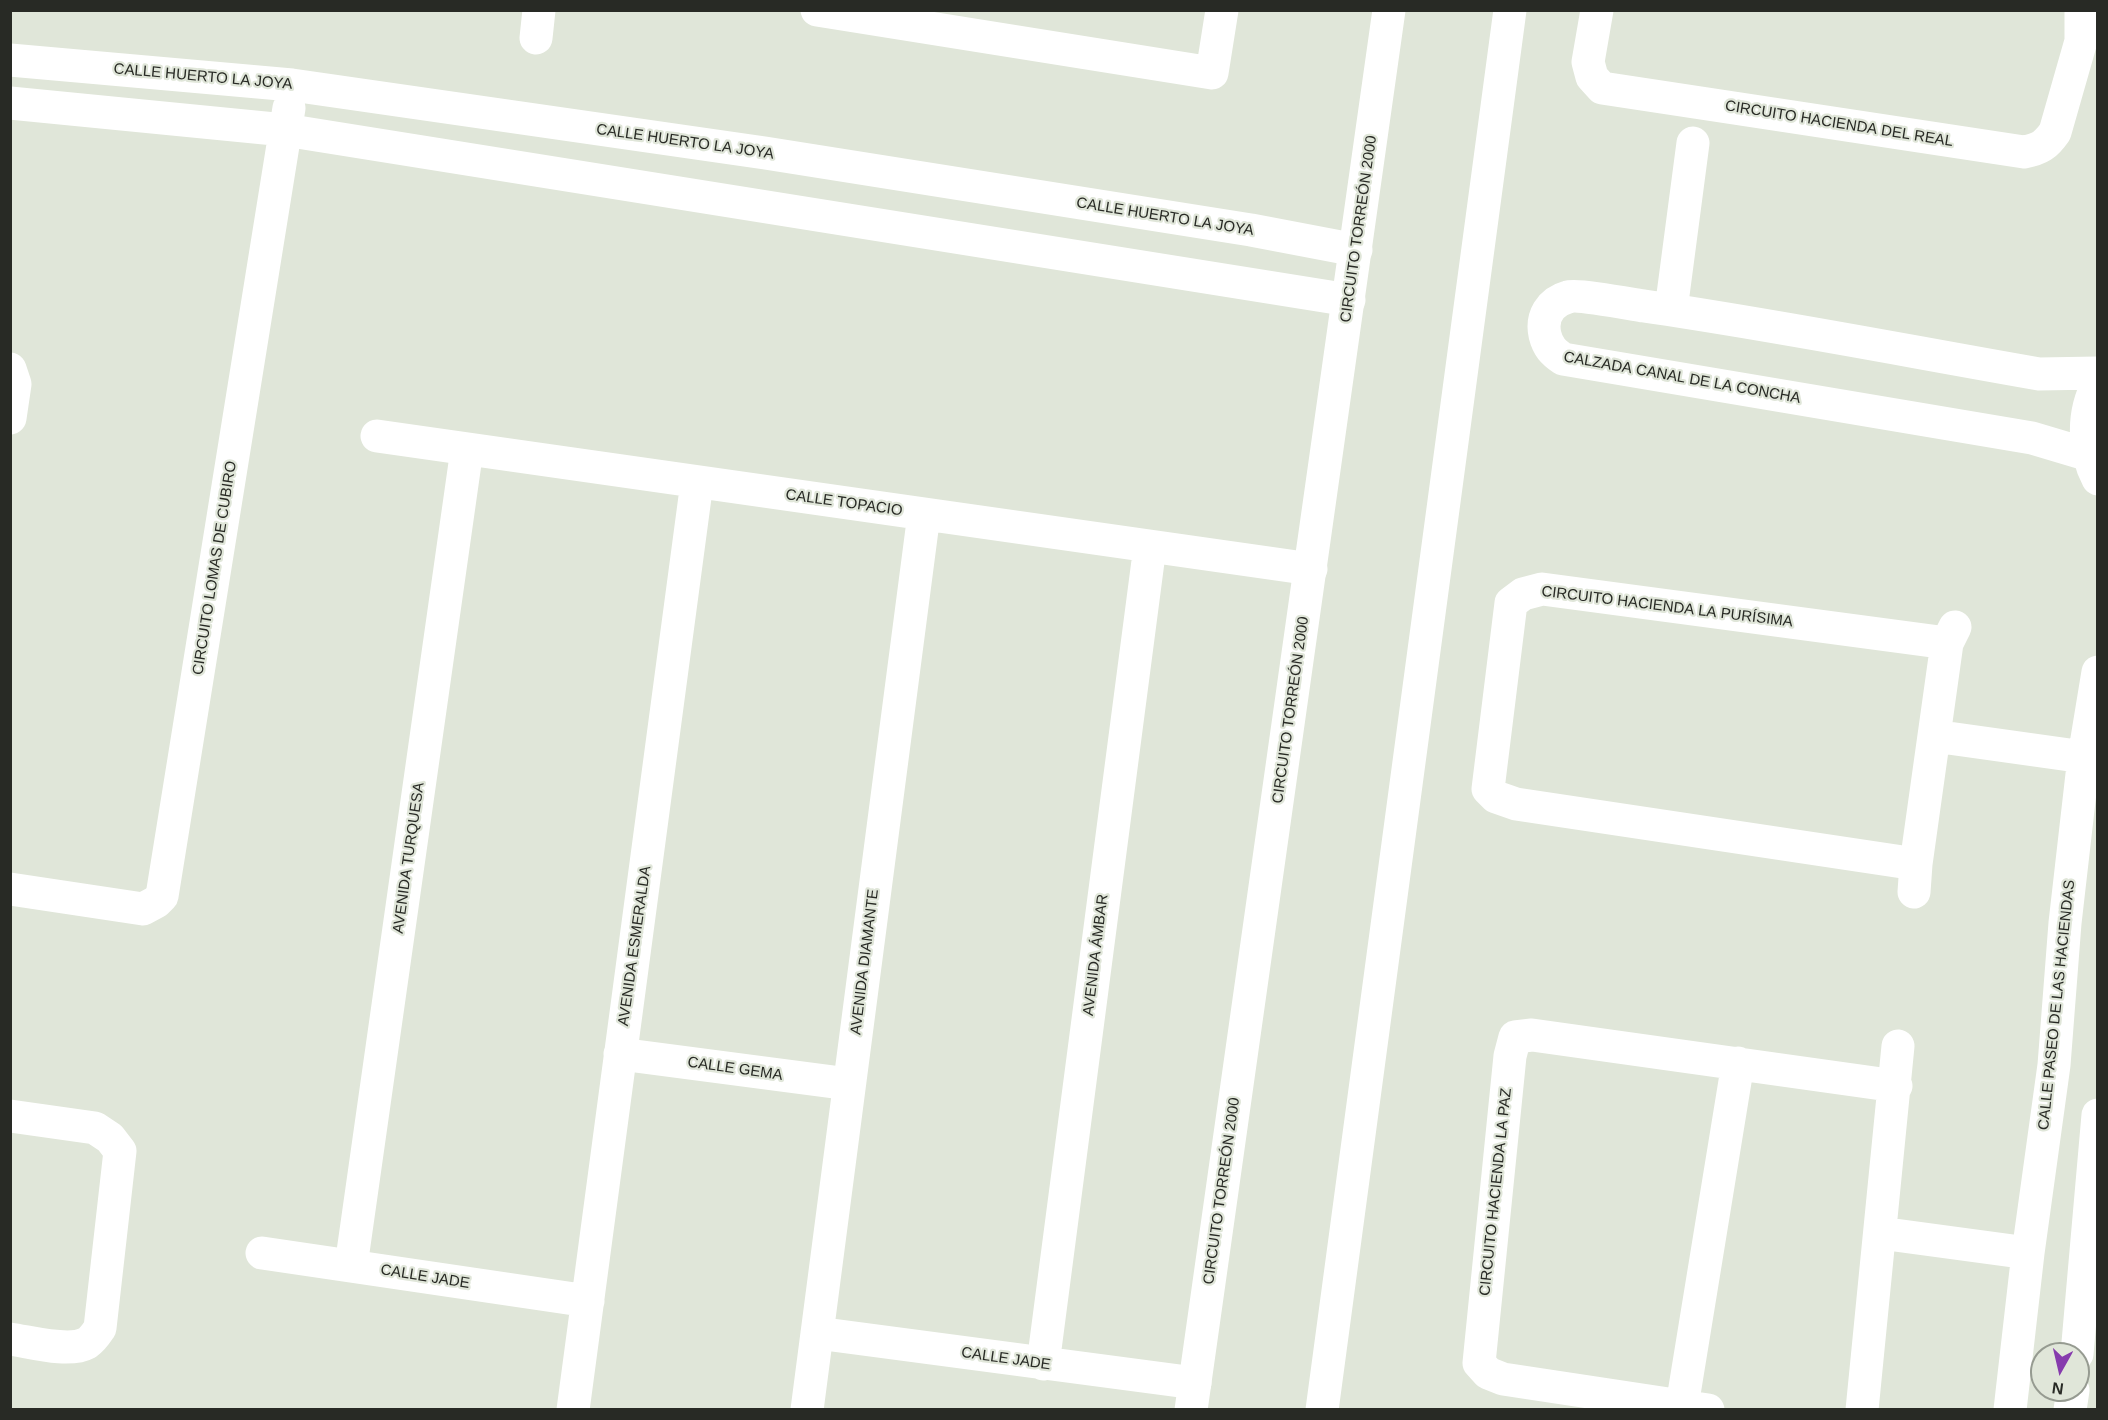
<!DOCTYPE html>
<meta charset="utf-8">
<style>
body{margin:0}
#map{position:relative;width:2108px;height:1420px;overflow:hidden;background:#e0e6d9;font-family:Helvetica,sans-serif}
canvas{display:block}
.frame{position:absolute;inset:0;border:12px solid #282a25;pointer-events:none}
.north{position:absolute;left:2030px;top:1342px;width:60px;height:60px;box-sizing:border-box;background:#e0e6d9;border:2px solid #969b91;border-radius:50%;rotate:188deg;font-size:16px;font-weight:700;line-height:24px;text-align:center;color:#282a25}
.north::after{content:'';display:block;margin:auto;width:21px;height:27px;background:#863bad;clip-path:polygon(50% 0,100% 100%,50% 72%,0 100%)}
</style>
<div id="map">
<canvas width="2108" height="1420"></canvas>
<div class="frame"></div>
<div class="north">N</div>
</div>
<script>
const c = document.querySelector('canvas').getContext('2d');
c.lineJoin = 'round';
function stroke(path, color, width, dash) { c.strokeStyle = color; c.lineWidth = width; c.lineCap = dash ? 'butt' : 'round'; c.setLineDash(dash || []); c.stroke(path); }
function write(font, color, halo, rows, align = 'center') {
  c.font = font + ' Helvetica,sans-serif'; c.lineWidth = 4.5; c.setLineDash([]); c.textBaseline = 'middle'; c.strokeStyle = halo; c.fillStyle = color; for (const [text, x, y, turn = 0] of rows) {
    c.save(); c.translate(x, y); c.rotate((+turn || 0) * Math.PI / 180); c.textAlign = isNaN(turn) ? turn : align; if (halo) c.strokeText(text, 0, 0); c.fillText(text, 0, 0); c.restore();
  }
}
const minor = new Path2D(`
 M817,10L1212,73L1222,10
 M1597,10L1588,62L1592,77L1602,88L2024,152C2040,149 2046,145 2055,132L2081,41V10
 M536,38L539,10
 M10,60L292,85L765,153L1251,230L1356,250
 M10,103L285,130L1349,300
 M1671,310L1693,143
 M10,369L15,384L10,418
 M2098,384C2082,413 2083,450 2098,479
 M377,436L1311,569
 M2089,455L2032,438L1563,359C1553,352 1548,347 1545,335C1541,317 1550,302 1568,297C1577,294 1631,304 1644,306C1776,325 1907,351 2039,374L2098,373
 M1934,736L2084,757
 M1916,864L1516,804L1496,797L1488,789L1511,603L1523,594L1542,589L1947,643
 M10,889L143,909L156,902L162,896L289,108
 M1914,892L1916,864L1947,643L1955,627
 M620,1054L849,1084
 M10,1116L95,1128L110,1138L120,1151L100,1328C96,1334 93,1339 87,1343C69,1353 31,1342 10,1339
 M1880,1233L2028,1253
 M262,1253L588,1301
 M351,1266L467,449
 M817,1333L1195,1383
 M2077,1354L2098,1115
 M1043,1364L1150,546
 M1682,1406L1738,1063
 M573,1410L697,482
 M807,1410L924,514
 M1708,1410L1503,1379L1488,1373L1479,1363L1510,1056L1515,1037L1532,1035L1896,1086
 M1862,1410L1898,1046
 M2010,1410L2028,1253L2054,1065L2065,923L2084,757L2098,672
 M2070,1410L2073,1390`);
const major = new Path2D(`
 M1191,1410L1389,10
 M1322,1410L1510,10`);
const streetNames = [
 ["CALLE HUERTO LA JOYA",203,77,5],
 ["CIRCUITO HACIENDA DEL REAL",1839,124,9],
 ["CALLE HUERTO LA JOYA",685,142,8],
 ["CALLE HUERTO LA JOYA",1165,217,9],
 ["CIRCUITO TORREÓN 2000",1359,229,-82],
 ["CALZADA CANAL DE LA CONCHA",1682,378,10],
 ["CALLE TOPACIO",844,503,8],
 ["CIRCUITO LOMAS DE CUBIRO",215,568,-81],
 ["CIRCUITO HACIENDA LA PURÍSIMA",1667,607,7],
 ["CIRCUITO TORREÓN 2000",1291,710,-82],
 ["AVENIDA TURQUESA",409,858,-82],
 ["AVENIDA ESMERALDA",635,946,-82],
 ["AVENIDA ÁMBAR",1096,955,-83],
 ["AVENIDA DIAMANTE",865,962,-83],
 ["CALLE PASEO DE LAS HACIENDAS",2057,1005,-84],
 ["CALLE GEMA",735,1069,8],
 ["CIRCUITO TORREÓN 2000",1222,1191,-82],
 ["CIRCUITO HACIENDA LA PAZ",1496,1192,-84],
 ["CALLE JADE",425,1277,9],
 ["CALLE JADE",1006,1359,8]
];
stroke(minor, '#fff', 33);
stroke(major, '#fff', 33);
write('15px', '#282a25', '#e0e6d9', streetNames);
</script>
